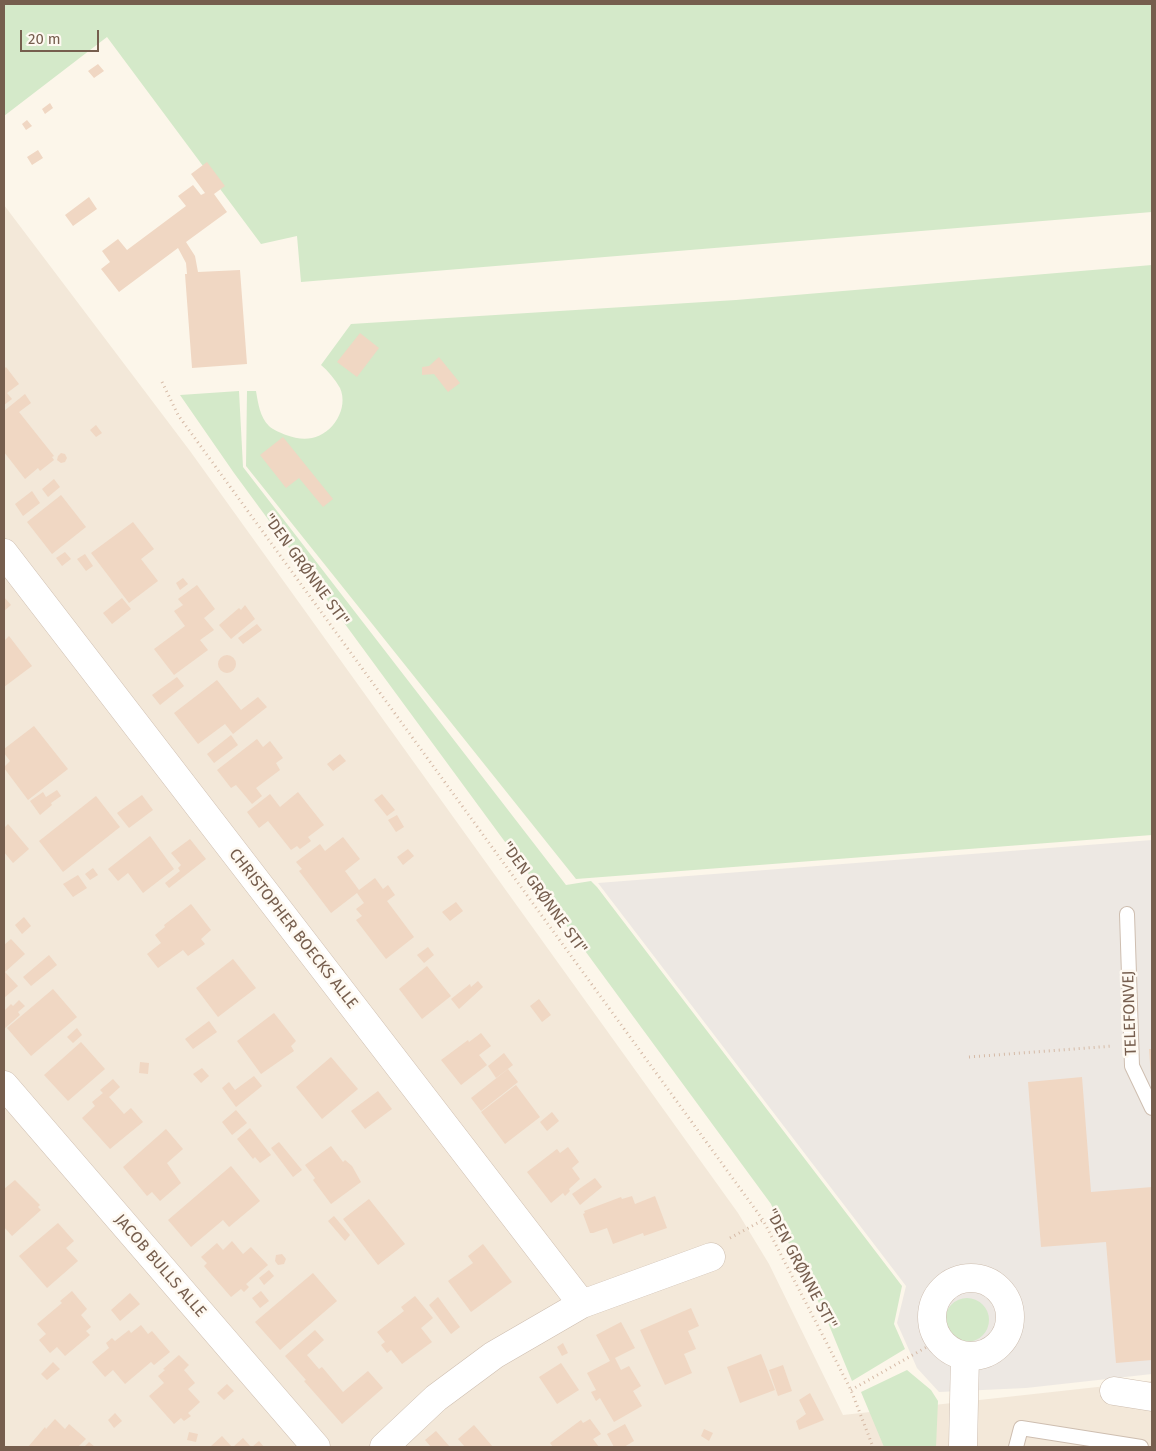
<!DOCTYPE html>
<meta charset="utf-8">
<style>
body{margin:0}
#map{position:relative;width:1156px;height:1451px;overflow:hidden;background:#fcf6ea;font-family:"Fira Sans",sans-serif}
canvas{display:block}
.frame{position:absolute;inset:0;border:5px solid #765e4e;pointer-events:none}
.scale{position:absolute;left:20px;top:30px;width:79px;height:22px;box-sizing:border-box;border:2px solid #765e4e;border-top:0;padding-left:6px;font-size:15px;line-height:18px;white-space:nowrap;color:#765e4e;-webkit-text-stroke:4px #fef9f1;paint-order:stroke}
</style>
<div id="map">
<canvas width="1156" height="1451"></canvas>
<div class="frame"></div>
<div class="scale">20 m</div>
</div>
<script>
const c = document.querySelector('canvas').getContext('2d');
c.lineJoin = 'round';
function paint(path, color) { c.fillStyle = color; c.fill(path, 'evenodd'); }
function stroke(path, color, width, dash) { c.strokeStyle = color; c.lineWidth = width; c.lineCap = dash ? 'butt' : 'round'; c.setLineDash(dash || []); c.stroke(path); }
function write(font, color, halo, rows, align = 'center') {
  c.font = font + ' "Fira Sans",sans-serif'; c.lineWidth = 5; c.setLineDash([]); c.textBaseline = 'middle'; c.strokeStyle = halo; c.fillStyle = color; for (const [text, x, y, turn = 0] of rows) {
    c.save(); c.translate(x, y); c.rotate((+turn || 0) * Math.PI / 180); c.textAlign = isNaN(turn) ? turn : align; if (halo) c.strokeText(text, 0, 0); c.fillText(text, 0, 0); c.restore();
  }
}
const residential = new Path2D(`
 M4,205L190,451L738,1213L769,1264L843,1415L1152,1381V1447H4Z`);
const industrial = new Path2D(`
 M1152,840V1374L1026,1388L939,1392L917,1368L897,1323L906,1286L598,883Z`);
const green = new Path2D(`
 M4,4H1152V212L301,282L297,236L261,244L107,37L4,116Z
 M1152,265V835L576,879L246,466L247,391H256C258,403 260,417 269,426C273,430 281,433 286,435C295,438 303,440 312,438C333,434 349,408 340,388C335,379 328,371 321,365L351,324L736,300Z
 M239,391L243,467L566,885L591,881L597,887L902,1286L894,1324L905,1349L852,1381L824,1313L782,1230L771,1204L234,473L180,395Z
 M945 1320a22 22 0 1 1 44 0a22 22 0 1 1-44 0Z
 M907,1370L931,1390L938,1401L936,1447H884L861,1392Z`);
const building = new Path2D(`
 M98,64L104,71L94,78L88,71Z
 M50,103L53,108L45,114L42,109Z
 M27,120L32,126L26,130L22,124Z
 M38,150L43,158L32,165L27,157Z
 M207,162L225,186L214,194L227,212L186,242L195,256L198,272L240,270L247,364L192,368L185,274H187L186,263L178,248L119,292L101,269L110,262L102,251L118,239L127,250L186,206L178,196L193,185L201,195L205,193L191,174Z
 M89,197L97,209L73,226L65,215Z
 M360,333L379,348L357,377L337,362Z
 M439,357L460,383L448,392L434,374L422,375V367L429,366Z
 M6,367L19,384L7,393L12,399L4,405V369Z
 M25,394L31,403L19,412L54,456L52,457L54,460L40,471L38,468L25,479L4,452V411Z
 M96,425L102,433L96,437L90,430Z
 M283,437L333,499L323,507L299,478L286,488L260,455Z
 M61,453L65,454L67,458L65,462L61,463L57,460L58,456Z
 M54,479L60,487L48,497L42,489Z
 M32,491L40,503L23,516L15,504Z
 M61,495L86,527L52,554L27,522Z
 M133,522L154,549L141,559L158,581L129,603L91,553Z
 M65,552L71,559L62,566L56,558Z
 M85,554L93,566L86,571L77,559Z
 M183,578L188,584L180,590L176,583Z
 M197,585L215,609L204,618L214,630L200,640L208,650L174,675L154,649L185,626L174,611L183,605L178,599Z
 M4,597L11,605L4,611Z
 M122,598L131,609L112,624L103,613Z
 M245,605L255,619L231,639L219,625L239,608L241,610Z
 M257,624L262,630L243,644L238,638Z
 M9,636L32,666L4,687V641Z
 M218 664a9 9 0 1 1 18 0a9 9 0 1 1-18 0Z
 M177,677L184,686L160,705L152,695Z
 M217,680L241,710L258,697L267,707L233,734L225,724L198,744L174,713Z
 M34,726L68,769L28,800L4,768V767L10,761L4,753V749Z
 M231,735L238,745L214,763L207,754Z
 M257,739L263,747L270,741L283,758L276,763L280,770L256,788L262,796L252,804L236,785L231,788L217,770Z
 M340,754L346,761L333,771L327,764Z
 M57,790L61,796L51,803L52,805L40,815L30,801L43,792L46,797Z
 M298,792L324,825L308,837L311,841L300,849L297,846L291,850L268,821L259,828L247,812L270,794L280,807Z
 M382,794L395,810L387,816L374,800Z
 M142,795L153,810L129,828L117,813Z
 M96,796L120,827L63,872L39,841Z
 M397,815L404,827L396,832L388,820Z
 M8,824L29,849L13,863L4,852V828Z
 M150,836L174,869L143,893L128,873L118,881L108,869Z
 M343,837L360,859L345,871L359,890L375,878L383,889L388,885L395,895L387,901L414,937L386,959L356,920L362,916L356,909L364,903L357,893L331,913L299,871L302,869L296,862L320,844L325,851Z
 M190,839L206,859L169,888L165,883L180,871L178,868L181,865L171,853Z
 M408,849L414,856L403,865L397,857Z
 M93,868L98,875L90,880L85,874Z
 M78,875L87,888L73,897L63,884Z
 M456,902L463,911L450,921L442,912Z
 M191,904L211,930L201,939L205,944L188,956L183,950L158,968L147,954L161,943L155,935L165,927L164,925Z
 M24,917L31,926L22,934L15,925Z
 M11,939L25,954L5,972L18,986L4,998V945Z
 M428,947L434,955L424,963L417,955Z
 M49,955L57,965L31,986L23,977Z
 M233,959L256,988L218,1017L196,988Z
 M427,966L451,996L422,1019L399,989Z
 M478,981L483,987L459,1009L451,999L470,984L471,987Z
 M53,989L77,1017L31,1056L7,1028Z
 M539,999L551,1015L542,1022L530,1006Z
 M19,1000L25,1006L18,1012L20,1015L4,1029V1011L11,1004L13,1006Z
 M274,1013L296,1041L291,1046L294,1051L261,1074L237,1041Z
 M209,1021L217,1032L193,1049L185,1039Z
 M77,1028L82,1035L73,1043L67,1037Z
 M481,1033L491,1046L479,1055L487,1065L461,1085L441,1060L468,1040L469,1042Z
 M81,1042L105,1069L68,1101L44,1075Z
 M1149,1049H1152V1078H1151Z
 M504,1053L513,1065L496,1078L488,1066Z
 M331,1057L358,1089L322,1119L296,1087Z
 M140,1062L149,1063L148,1074L139,1073Z
 M202,1068L209,1076L201,1083L193,1074Z
 M508,1069L518,1082L481,1111L471,1098Z
 M254,1076L262,1086L236,1107L222,1088L229,1082L235,1090Z
 M1082,1077L1091,1192L1152,1187V1360L1116,1363L1106,1242L1041,1247L1028,1082Z
 M113,1079L120,1087L109,1097L124,1114L131,1108L143,1122L110,1149L82,1118L95,1106L92,1102L103,1093L100,1090Z
 M516,1085L540,1117L505,1144L481,1112Z
 M378,1091L392,1109L365,1129L351,1111Z
 M236,1110L247,1123L232,1135L222,1122Z
 M552,1112L559,1121L547,1131L540,1122Z
 M250,1128L271,1155L260,1163L255,1157L253,1159L237,1139Z
 M166,1129L183,1149L167,1163L181,1183L160,1201L152,1192L147,1196L123,1167Z
 M279,1142L302,1170L293,1177L271,1148Z
 M331,1146L343,1162L345,1160L352,1166L361,1182L331,1204L313,1180L315,1178L305,1165Z
 M568,1147L579,1162L572,1168L580,1179L569,1189L570,1191L565,1196L563,1193L551,1203L527,1172L557,1149L560,1153Z
 M231,1166L260,1201L229,1227L223,1220L191,1247L168,1220Z
 M595,1178L602,1187L580,1205L572,1194Z
 M15,1180L40,1205L38,1207L41,1210L12,1236L4,1227V1189Z
 M632,1196L635,1204L655,1196L667,1228L644,1236L643,1233L613,1244L607,1228L593,1233H590L583,1214L585,1213L584,1211L621,1197L622,1199Z
 M369,1199L405,1244L378,1265L343,1219Z
 M334,1216L350,1235L345,1241L328,1221Z
 M58,1223L74,1241L66,1248L78,1261L47,1288L19,1256Z
 M232,1241L243,1254L251,1247L268,1265L246,1284L249,1287L244,1292L241,1289L231,1297L204,1266L207,1263L201,1257L217,1243L223,1250Z
 M483,1244L512,1282L471,1312L448,1281L473,1263L468,1256Z
 M282,1254L286,1259L284,1264L278,1265L275,1261L276,1255Z
 M269,1270L274,1276L264,1285L259,1278Z
 M313,1273L337,1301L280,1350L255,1322Z
 M72,1291L87,1309L81,1315L91,1327L86,1331L90,1335L65,1356L57,1347L50,1353L39,1340L46,1334L37,1324L62,1303L60,1301Z
 M261,1291L269,1301L260,1308L252,1298Z
 M130,1293L140,1304L120,1321L111,1310Z
 M415,1296L433,1318L421,1328L432,1342L402,1364L391,1350L387,1353L381,1345L385,1342L377,1332L404,1311L401,1307Z
 M438,1297L460,1327L451,1334L429,1305Z
 M691,1308L699,1326L688,1331L696,1349L684,1354L692,1373L665,1385L640,1330Z
 M621,1322L635,1348L615,1358L621,1370L629,1366L641,1386L633,1391L642,1406L614,1422L600,1398L596,1401L591,1392L596,1390L587,1373L610,1361L596,1335Z
 M141,1325L148,1334L152,1331L170,1352L154,1365L151,1362L125,1384L113,1370L105,1377L92,1362L109,1348L106,1343L112,1338L115,1341L129,1330L131,1333Z
 M315,1330L324,1340L307,1355L319,1369L322,1367L343,1392L368,1371L383,1388L342,1424L304,1381L306,1380L285,1356Z
 M563,1343L568,1353L562,1356L557,1347Z
 M761,1354L775,1390L740,1403L727,1367Z
 M179,1355L189,1365L184,1370L195,1383L188,1389L200,1402L188,1413L191,1416L184,1421L181,1418L174,1424L149,1396L164,1383L158,1376L165,1370L163,1369Z
 M53,1362L60,1369L47,1380L41,1374Z
 M561,1363L579,1390L557,1404L539,1377Z
 M783,1365L792,1391L778,1396L769,1370Z
 M227,1384L234,1391L224,1400L217,1393Z
 M810,1393L824,1420L799,1430L796,1421L806,1414L799,1400Z
 M115,1413L122,1421L114,1428L108,1420Z
 M55,1419L65,1429L69,1424L86,1439L78,1447H28L45,1427L46,1429Z
 M590,1419L601,1434L593,1439L599,1447H553L550,1443L581,1420L583,1423Z
 M625,1424L634,1441L624,1447H614L607,1434Z
 M474,1425L493,1447H465L458,1439Z
 M704,1429L713,1433L709,1441L701,1436Z
 M436,1431L450,1447H431L425,1440Z
 M189,1432L198,1434L196,1442L187,1440Z
 M222,1436L232,1447H210Z
 M243,1438L251,1447H233Z
 M259,1441L264,1447H252Z
 M89,1442L95,1447H84Z`);
const path = new Path2D(`
 M162,382L178,415L763,1220L851,1390L873,1447
 M969,1057L1113,1046
 M730,1238L763,1220
 M851,1390L939,1340`);
const service = new Path2D(`
 M1127,914L1132,1066L1152,1108
 M1016,1447L1021,1428L1141,1447`);
const minor = new Path2D(`
 M4,553L582,1304
 M4,1085L316,1447
 M932 1317a39 39 0 1 1 78 0a39 39 0 1 1-78 0Z
 M1114,1391L1152,1397
 M384,1447L436,1398L494,1355L582,1304L711,1257
 M963,1447L965,1356`);
const streetNames = [
 ["\"DEN GRØNNE STI\"",306,570,54],
 ["\"DEN GRØNNE STI\"",544,898,54],
 ["CHRISTOPHER BOECKS ALLE",293,929,52],
 ["TELEFONVEJ",1130,1013,-92],
 ["JACOB BULLS ALLE",160,1266,49],
 ["\"DEN GRØNNE STI\"",801,1269,62]
];
paint(residential, '#f3e8d9');
paint(industrial, '#ede8e3');
paint(green, '#d4e9c9');
paint(building, '#f0d7c3');
stroke(service, '#cebeb0', 16);
stroke(minor, '#cebeb0', 29);
stroke(path, '#d5baa6', 3, [1, 4]);
stroke(service, '#fff', 14);
stroke(minor, '#fff', 28);
write('16px', '#765e4e', '#fef9f1', streetNames);
</script>
